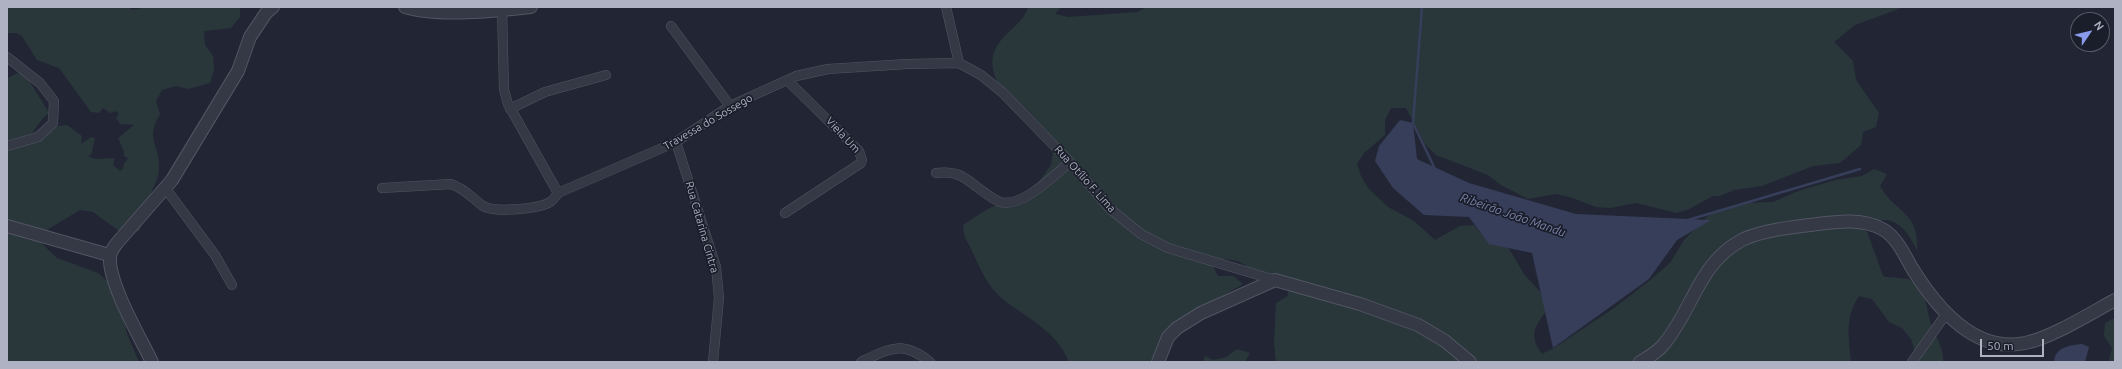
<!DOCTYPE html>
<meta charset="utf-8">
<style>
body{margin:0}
#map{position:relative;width:2122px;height:369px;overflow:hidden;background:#222634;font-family:Ubuntu,sans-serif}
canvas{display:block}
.frame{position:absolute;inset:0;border:8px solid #afb2c2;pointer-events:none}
.north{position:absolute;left:2070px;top:12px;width:40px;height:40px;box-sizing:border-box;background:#1a1d2a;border:1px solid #565967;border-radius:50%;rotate:55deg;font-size:11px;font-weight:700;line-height:16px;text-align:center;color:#afb2c2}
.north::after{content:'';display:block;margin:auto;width:14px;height:18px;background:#899aed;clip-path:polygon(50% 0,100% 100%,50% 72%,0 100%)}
.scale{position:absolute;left:1980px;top:339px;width:64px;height:18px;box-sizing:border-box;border:2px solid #afb2c2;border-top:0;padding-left:5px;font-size:12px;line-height:14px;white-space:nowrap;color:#afb2c2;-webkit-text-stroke:3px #1a1d2a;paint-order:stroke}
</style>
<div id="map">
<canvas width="2122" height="369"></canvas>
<div class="frame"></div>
<div class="north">N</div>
<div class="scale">50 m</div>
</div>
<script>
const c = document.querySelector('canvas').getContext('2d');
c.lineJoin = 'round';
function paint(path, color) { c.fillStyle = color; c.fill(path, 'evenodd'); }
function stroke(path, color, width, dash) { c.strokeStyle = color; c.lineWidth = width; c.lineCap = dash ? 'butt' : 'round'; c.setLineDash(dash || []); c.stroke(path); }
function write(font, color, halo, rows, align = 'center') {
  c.font = font + ' Ubuntu,sans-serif'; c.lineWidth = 3.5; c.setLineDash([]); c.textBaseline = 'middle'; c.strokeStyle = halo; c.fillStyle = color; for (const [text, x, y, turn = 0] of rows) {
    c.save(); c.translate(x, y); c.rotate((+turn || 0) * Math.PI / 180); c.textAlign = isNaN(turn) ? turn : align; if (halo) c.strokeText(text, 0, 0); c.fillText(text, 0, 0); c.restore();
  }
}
const green = new Path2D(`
 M7,7H128L133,10L147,7H240V17L231,28L204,31L205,45L213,56L214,70L210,83L188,89L176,86L162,90L156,101L160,114C145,139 159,143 159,167C159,177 155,184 151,193C147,206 145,219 139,231L125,235L93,212L80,210L35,237L57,258L98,273L109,283L121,307L127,334L139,362H7V74L8,78L25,69C30,86 41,98 49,113L43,118L32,133L51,127L67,125L82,136L81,144L91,137L95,138L91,155L88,156L94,159L115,158L113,165L120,171L123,169L124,164L128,158L124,156V151L118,138L134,125L120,124L116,118L119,113L115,111L110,113L103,108L99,113L91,112L59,68L37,60L22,36L17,33H7Z
 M1028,7H1061L1055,14L1068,17L1138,12L1146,7H1904L1855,25L1834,42L1853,61L1856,80L1879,113L1876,127L1863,132L1861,145L1840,163L1813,166L1762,186L1734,190L1720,196H1713L1689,209L1677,213L1636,203L1610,208L1596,207L1570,197L1556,194L1528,199L1501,185L1488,175L1436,155L1425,144L1406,108H1391L1385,120V135L1364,153L1357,164L1361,176L1368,188L1388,207L1414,221L1435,240L1460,226L1474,225L1483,236L1508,247L1524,274L1542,294L1549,307C1536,326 1527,333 1542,354L1554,348L1614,308L1649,281L1670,263L1684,240L1713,211L1746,203L1773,202L1798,191L1836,180L1862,176L1874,169L1887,174L1880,186C1896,214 1919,211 1917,250C1905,226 1892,211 1865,226L1883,276C1889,278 1907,278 1910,280C1928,291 1926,311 1932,327C1937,340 1944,348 1943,362H1918L1911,339L1902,328L1889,322L1872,299L1859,296C1844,319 1849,337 1851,362H1276L1274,343L1276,303L1288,296L1287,283L1261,275L1238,261L1225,259L1212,264L1218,276H1233L1243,284L1196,311L1149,362H1069C1057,331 1028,319 1004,300C988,288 980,268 972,251C967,240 964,239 963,225L986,210L998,204L1013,202L1035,187L1051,165L1053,152C1035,127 980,84 995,50C1002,33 1023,25 1028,7Z
 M2115,318V362H2103L2109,361L2112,348L2104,336L2105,323Z
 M1237,349L1250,353L1245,362H1203L1205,356L1213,360L1226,357Z`);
const water = new Path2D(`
 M1400,120L1413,123L1417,159L1469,183L1576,214L1711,220L1677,240L1649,279L1553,348L1532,253L1489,244L1469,217L1424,215L1393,188L1375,161L1379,146Z
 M2082,344L2089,347L2085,362H2054C2055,347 2070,345 2082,344Z`);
const stream = new Path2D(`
 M1422,7L1413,123L1435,169
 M1688,220L1860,169`);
const minor = new Path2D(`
 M946,7L959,63
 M502,9L504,90L508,104L558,193
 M671,26L730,106
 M7,57L40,83L54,101L53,123L38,137L7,146
 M510,109L545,92L606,75
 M676,142L716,267L719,298L713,362
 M936,173C956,171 962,175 977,187C984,192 992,199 1000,202C1023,208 1054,175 1070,162
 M382,188L451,184C464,188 472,198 483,206C494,213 539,209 550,202C553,200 556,196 558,193L676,142L730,106L796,76L828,69L907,64L959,63L981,75L1002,92L1070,162L1109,208L1141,234L1168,248L1275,280
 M166,189L215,255L232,285
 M785,213L861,163L862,160L859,151L787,80
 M861,362C890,348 903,340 930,362
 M1912,362L1946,314`);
const tertiary = new Path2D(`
 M405,7C438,17 495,11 531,7
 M7,226L109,255
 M152,362C140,337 108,283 110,257C110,252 114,247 117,243L172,180L238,71L250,37L266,13L273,7
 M1158,362L1168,337L1177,328L1201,313L1275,280L1360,304L1418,325L1445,341L1470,362
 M1640,362C1649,357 1658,352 1664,344C1693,309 1698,265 1740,241C1756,232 1791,227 1810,225C1834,222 1862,217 1884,230C1897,238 1905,256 1912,268C1936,307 1974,354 2025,343C2051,338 2091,313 2115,300`);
const streetNames = [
 ["Travessa do Sossego",708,122,-30],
 ["Viela Um",843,135,47],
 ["Rua Otílio F. Lima",1085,179,48],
 ["Rua Catarina Cintra",702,227,74]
];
const waterNames = [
 ["Ribeirão João Mandu",1513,215,19]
];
paint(green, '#29373b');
paint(water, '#363e5a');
stroke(stream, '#363e5a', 2.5);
stroke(minor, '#525563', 10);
stroke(tertiary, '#525563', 14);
stroke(minor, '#353845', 9);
stroke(tertiary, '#353845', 12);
write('11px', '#afb2c2', '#1a1d2a', streetNames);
write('italic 12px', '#7a84a8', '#1a1d2a', waterNames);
</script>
